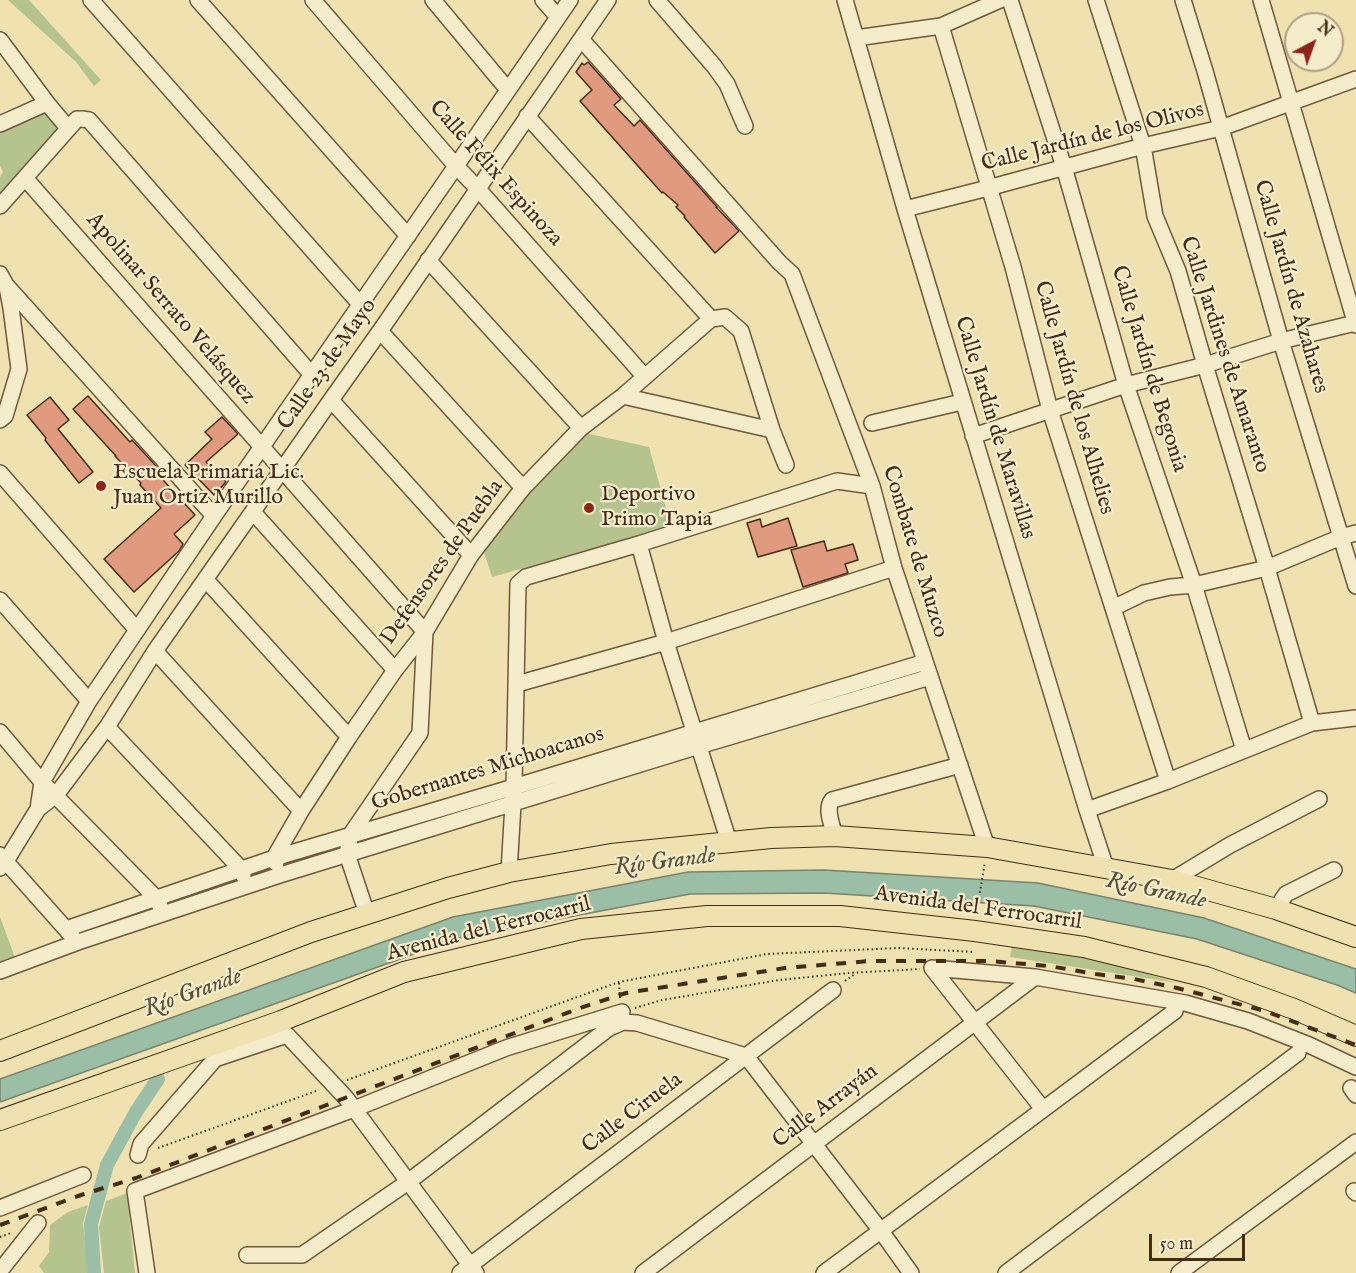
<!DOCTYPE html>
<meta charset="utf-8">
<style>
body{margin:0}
#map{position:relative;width:1356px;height:1273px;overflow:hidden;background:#f0e1b1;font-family:"IM FELL English",serif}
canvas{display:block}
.north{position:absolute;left:1284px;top:12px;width:60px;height:60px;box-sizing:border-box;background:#f5eccc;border:2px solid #af9f83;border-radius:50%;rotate:41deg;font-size:16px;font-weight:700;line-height:24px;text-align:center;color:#462b15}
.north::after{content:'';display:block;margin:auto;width:21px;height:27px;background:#8f2418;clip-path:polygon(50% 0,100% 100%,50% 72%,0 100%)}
.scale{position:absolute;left:1149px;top:1234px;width:96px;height:27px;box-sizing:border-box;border:3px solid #462b15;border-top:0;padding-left:8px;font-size:18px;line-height:21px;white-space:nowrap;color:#462b15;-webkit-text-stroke:4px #f5eccc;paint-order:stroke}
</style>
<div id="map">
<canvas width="1356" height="1273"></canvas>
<div class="north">N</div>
<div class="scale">50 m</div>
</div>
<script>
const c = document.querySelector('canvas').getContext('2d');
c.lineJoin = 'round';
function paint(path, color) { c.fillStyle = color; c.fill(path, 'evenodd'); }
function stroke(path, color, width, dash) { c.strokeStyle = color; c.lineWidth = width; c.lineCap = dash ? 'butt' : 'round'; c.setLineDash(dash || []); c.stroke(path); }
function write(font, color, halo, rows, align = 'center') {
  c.font = font + ' "IM FELL English",serif'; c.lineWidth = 4.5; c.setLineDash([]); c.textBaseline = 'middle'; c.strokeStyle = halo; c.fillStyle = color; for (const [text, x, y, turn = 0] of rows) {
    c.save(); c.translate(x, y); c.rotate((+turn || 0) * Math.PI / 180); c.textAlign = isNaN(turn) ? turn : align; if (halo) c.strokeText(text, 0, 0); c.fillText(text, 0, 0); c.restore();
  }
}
const green = new Path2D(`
 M8,0H29L101,80L94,86L76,62Z
 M49,111L60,127L0,202V177L3,172L0,166V133Z
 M585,433L649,447L671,526L492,577L482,546L526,491Z
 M0,917L16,960L0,965Z
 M1012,946L1081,955L1178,983L1010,957Z
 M127,1193L135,1273H104L99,1227L106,1201Z
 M88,1205L83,1223L90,1273H44L39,1266L49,1252L50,1225L68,1212Z`);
const water = new Path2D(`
 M824,870L1038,883L1204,918L1356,969V993L1337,985L1197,939L1034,906L824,893L690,894L459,938L0,1102V1079L453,917L688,872Z`);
const canal = new Path2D(`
 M94,1273L91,1224L107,1165L136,1112L158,1079`);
const building = new Path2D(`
 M588,62L621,99L614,105L634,126L640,120L717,207H716L739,231L715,253L684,217L685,216L676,207L678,205L663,192L662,193L580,101L592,90L576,72L582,63L584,65Z
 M88,396L130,442L132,440L157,467L154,470L195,515L174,534L183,544L179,551L134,592L104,559L161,508L140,485L141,483L115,456H116L73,409Z
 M50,397L69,420L58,429L93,472L79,483L45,440L46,438L27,415Z
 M222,417L238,434L206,462L226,482L214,495L185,465L212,439L205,432Z
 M788,518L797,546L758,557L747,523L760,519L762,527Z
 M824,541L827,551L853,544L858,560L845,564L848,573L803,587L791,550Z`);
const path = new Path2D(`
 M976,915L985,862
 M845,981L855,974
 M619,983L620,998
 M635,1008L662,1000L779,980L849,973L920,969
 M347,1080L619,982L767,954L898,948L975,952
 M158,1148L319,1090
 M0,1237L11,1233`);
const minor = new Path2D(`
 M91,0L360,304
 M198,0L408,236
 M313,0L456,166L478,189L645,377
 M433,0L508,90
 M543,0L558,17
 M657,0L714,66L727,84L745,126
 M845,0L905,209L1087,810L1106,868
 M1010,0L1064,167L1126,385L1194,585L1244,750
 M1096,0L1143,146L1155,216L1178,271L1205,365L1267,568L1312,723
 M1183,0L1205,71L1281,341L1356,586
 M1261,0L1356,325
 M941,26L1013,267L1050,410L1168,781
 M856,38L941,26L1000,0
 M581,39L779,262L792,274L872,486L894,568L987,847
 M0,40L47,103L68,128
 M527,116L711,319
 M0,124L47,103
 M25,178L425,632
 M0,206L77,119H82L89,120L312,375
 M905,209L988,188L1143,146L1221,128L1356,79
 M428,260L581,428
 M0,274L6,285L214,516
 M380,331L523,488
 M623,396L772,430
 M331,400L471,555
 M0,420L5,416L19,369L11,308L7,287
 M872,423L962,402
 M973,436L1126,385L1205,365L1281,341L1355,323
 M0,473L137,630
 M253,512L395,670
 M639,544L666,642L729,842
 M206,580L349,737
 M0,600L89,701
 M1113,608L1144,593L1170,587L1194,585L1267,568L1341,537L1356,533
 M155,651L301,811
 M517,684L666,642L894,568
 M107,727L241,869L243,875
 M0,732L42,782L157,899L160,906
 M38,809L56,795L107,727L155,651L331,400L380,331L608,0
 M1087,810L1168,781L1312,723L1356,718
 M835,836C832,825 825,809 832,800L960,765
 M0,855L72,936
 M276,863L274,858L301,811L349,737L395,670L425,632L471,555L523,488L581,428L623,396L711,319L725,317L741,331L772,430L786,465
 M0,868L6,861L38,809L42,782L89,701L214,516L456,166L570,0
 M509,872L514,787L518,584L526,577L639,544L837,481L872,486
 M1172,880L1230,845L1319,799
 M1276,909L1286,894L1334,870
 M367,914L347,854L351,834L420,733L425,632
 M66,929L274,858L514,787L925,662
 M932,968L1035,977L1185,1003L1248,1021L1309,1045L1356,1067
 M932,968L1043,1109
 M0,971L78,942L280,875L699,746L930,677
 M1351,1088L1356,1095
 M138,1155L141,1144L215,1059L287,1035L346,1098L476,1273
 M1354,1191L1356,1193
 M0,1208L83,1175
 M247,1255H302L408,1182L609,1028L623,1022L637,1023L746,1056L881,1231L911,1273
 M0,1271L38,1223
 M147,1273L135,1191L354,1109L506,1048L622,1012
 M460,1273L833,990
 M643,1273L1035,977
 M824,1273L1175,1011
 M1006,1273L1298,1053
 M1179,1273L1356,1142`);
const major = new Path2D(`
 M0,1051L311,932L448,888L509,872L611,854L771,838L835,836L987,847L1172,880L1276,909L1356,937
 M0,1120L281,1021L404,972L581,929L707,916H840L975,931L1084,947L1206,977L1294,1009L1356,1036`);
const rail = new Path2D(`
 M0,1225L81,1195L136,1178L580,1008L626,993L785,968L870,961H989L1049,966L1096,974L1134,979L1177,988L1265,1011L1356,1045`);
const markers = [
 [101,486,6,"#8f2418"],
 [589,508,6,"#8f2418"]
];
const streetNames = [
 ["Calle Jardín de los Olivos",1093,138,-14],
 ["Calle Félix Espinoza",495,174,48],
 ["Calle Jardín de Azahares",1290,287,74],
 ["Apolinar Serrato Velásquez",170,309,49],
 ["Calle Jardines de Amaranto",1224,355,72],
 ["Calle 23 de Mayo",328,365,-55],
 ["Calle Jardín de Begonia",1148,369,73],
 ["Calle Jardín de los Alhelies",1073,398,74],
 ["Calle Jardín de Maravillas",994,428,73],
 ["Combate de Muzco",914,552,73],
 ["Defensores de Puebla",443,563,-55],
 ["Gobernantes Michoacanos",488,770,-17],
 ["Avenida del Ferrocarril",978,909,8],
 ["Avenida del Ferrocarril",489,930,-14],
 ["Calle Arrayán",826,1107,-37],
 ["Calle Ciruela",633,1114,-37]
];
const poiNames = [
 ["Escuela Primaria Lic.",113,473],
 ["Juan Ortiz Murillo",113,498],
 ["Deportivo",601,495],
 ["Primo Tapia",601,520]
];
const waterNames = [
 ["Río Grande",665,863,-7],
 ["Río Grande",1156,892,12],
 ["Río Grande",193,994,-20]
];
paint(green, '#b5c38f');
paint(water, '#9bbea7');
stroke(water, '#79836d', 1.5);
stroke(canal, '#9bbea7', 14);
paint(building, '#e09a80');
stroke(building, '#462b15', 1.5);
stroke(minor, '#70583c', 18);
stroke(major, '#462b15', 22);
stroke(path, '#462b15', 2, [1.5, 3]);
stroke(minor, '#f5eccc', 15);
stroke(major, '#f0e1b1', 20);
stroke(rail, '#462b15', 4, [10, 10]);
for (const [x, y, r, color] of markers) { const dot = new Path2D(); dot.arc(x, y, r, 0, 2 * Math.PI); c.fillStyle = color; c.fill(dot); stroke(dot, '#f5eccc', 2); }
write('22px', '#462b15', '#f5eccc', streetNames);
write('22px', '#462b15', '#f5eccc', poiNames, 'left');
write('italic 24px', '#5b503a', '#f5eccc', waterNames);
</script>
